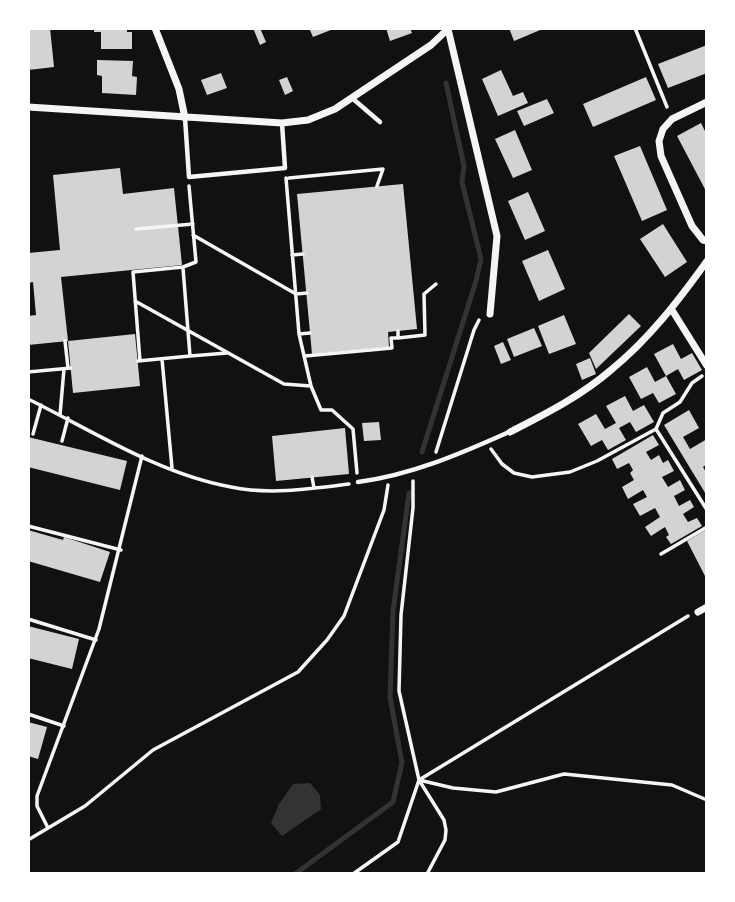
<!DOCTYPE html>
<style>
body{margin:0}
#map{position:relative;width:735px;height:902px;overflow:hidden;background:#111;font-family:Karla,sans-serif}
canvas{display:block}
.frame{position:absolute;inset:0;border:30px solid #fff;pointer-events:none}
</style>
<div id="map">
<canvas width="735" height="902"></canvas>
<div class="frame"></div>
</div>
<script>
const c = document.querySelector('canvas').getContext('2d');
c.lineJoin = 'round';
function paint(path, color) { c.fillStyle = color; c.fill(path, 'evenodd'); }
function stroke(path, color, width, dash) { c.strokeStyle = color; c.lineWidth = width; c.lineCap = dash ? 'butt' : 'round'; c.setLineDash(dash || []); c.stroke(path); }
const water = new Path2D(`
 M310,783L320,795L321,809L282,836L271,823L279,804L293,784Z`);
const stream = new Path2D(`
 M422,452L476,281L481,259L462,182L464,166L446,83
 M295,874L393,802L402,763L390,697L393,611L409,493`);
const building = new Path2D(`
 M28,28H50L54,67L28,70Z
 M94,28H127V32H132V49H101V32H94Z
 M253,28H260L266,42L260,45Z
 M309,28H336L313,37Z
 M386,28H410L412,33L390,41Z
 M509,28H545L514,41Z
 M707,45V73L668,88L658,64Z
 M97,60L133,61L132,76L137,77L136,95L102,93V76L97,75Z
 M501,70L513,96L523,92L528,103L498,116L482,79Z
 M221,73L227,88L207,95L201,80Z
 M287,77L293,91L285,95L279,80Z
 M646,77L656,100L593,127L583,104Z
 M547,99L554,113L524,126L517,111Z
 M701,123L707,135V193L677,136Z
 M515,130L532,170L513,178L495,139Z
 M640,146L667,210L642,221L614,156Z
 M120,168L123,194L174,188L182,265L61,277L68,341L135,334L140,386L73,393L68,341L28,345V316L36,315L33,282L28,283V253L60,250L53,175Z
 M403,184L417,329L388,332L389,347L312,354L297,194Z
 M528,192L545,231L525,240L508,201Z
 M663,224L687,262L665,277L640,239Z
 M548,250L565,289L539,301L522,261Z
 M629,314L641,326L596,369L589,353Z
 M564,315L576,344L549,354L538,326Z
 M534,328L542,346L514,357L507,339Z
 M503,342L511,360L501,364L494,346Z
 M673,344L681,359L692,353L702,370L684,380L678,369L666,376L676,394L659,403L653,393L641,399L629,377L647,367L655,382L666,376L654,354Z
 M590,358L596,374L582,380L576,364Z
 M625,396L633,411L644,405L654,422L636,432L630,422L619,428L626,440L608,450L602,440L591,446L578,424L596,414L605,429L616,423L606,406Z
 M689,410L699,428L683,437L690,449L707,439V464L703,467L707,474V496L664,425Z
 M379,422L381,440L364,441L362,423Z
 M345,428L349,474L276,481L272,436Z
 M653,435L659,445L646,452L651,460L659,455L663,463L668,460L674,471L662,477L668,487L680,480L685,490L674,496L679,506L690,500L694,507L683,514L688,522L697,518L702,526L671,544L666,537L669,535L665,527L651,536L645,527L660,517L655,508L640,516L633,504L647,497L643,490L628,499L622,487L634,480L630,473L633,470L629,463L617,469L612,459Z
 M28,437L127,461L120,490L28,467Z
 M707,529V575L705,576L687,541Z
 M28,530L63,540L64,537L110,552L100,582L28,561Z
 M28,626L79,639L72,669L28,658Z
 M28,722L47,727L38,759L28,756Z`);
const path = new Path2D(`
 M635,28L667,107
 M289,178L383,169L377,186
 M136,229L193,224
 M193,235L296,294L307,293
 M292,255L303,254
 M133,272L183,267L196,262L189,186
 M133,272L140,361
 M135,301L284,384L311,386L299,334L286,178
 M299,334L310,333
 M398,338L425,335L424,294L436,284
 M65,341L68,368
 M190,356L227,353
 M305,356L392,348L391,338H398V331
 M162,359L172,468
 M138,361L190,356L183,268
 M28,372L71,368
 M311,386L321,410H332L353,429L357,473
 M28,399C93,431 159,474 231,487C269,495 310,489 349,484
 M60,415L64,369
 M656,429L707,510
 M33,434L41,405
 M62,441L68,418
 M491,449L502,464L514,473L532,477L570,472L597,461L656,429L663,413L680,402L692,383L702,376
 M436,452L474,330L479,320
 M312,477L314,488
 M413,481V508L401,615L399,691L419,780L444,820L446,830L445,840L427,874
 M28,526L121,550
 M661,554L707,527
 M28,619L96,640
 M28,714L64,726
 M419,780L453,788L496,792L564,774L672,785L707,800
 M48,828L37,806V796L99,629L142,456
 M28,840L85,806L153,750L298,672L327,640L344,616L384,510L388,485
 M353,874L398,842L419,780L688,616`);
const service = new Path2D(`
 M352,98L380,122
 M185,118L189,177L285,168L282,123
 M358,482C411,475 460,454 509,432`);
const minor = new Path2D(`
 M155,28L179,89L185,118
 M448,29L497,236L490,314
 M707,102L672,119L663,129L659,141L661,156L692,226L703,240L707,241
 M28,107L282,123L308,120L335,109L431,45L449,28
 M672,310L707,366
 M510,432C545,414 581,396 611,370C649,339 679,300 707,261
 M698,612L707,607`);
paint(water, '#333');
stroke(stream, '#333', 5);
paint(building, '#d3d3d3');
stroke(path, '#f5f5f5', 3.5);
stroke(service, '#f5f5f5', 4.5);
stroke(minor, '#f5f5f5', 7);
</script>
